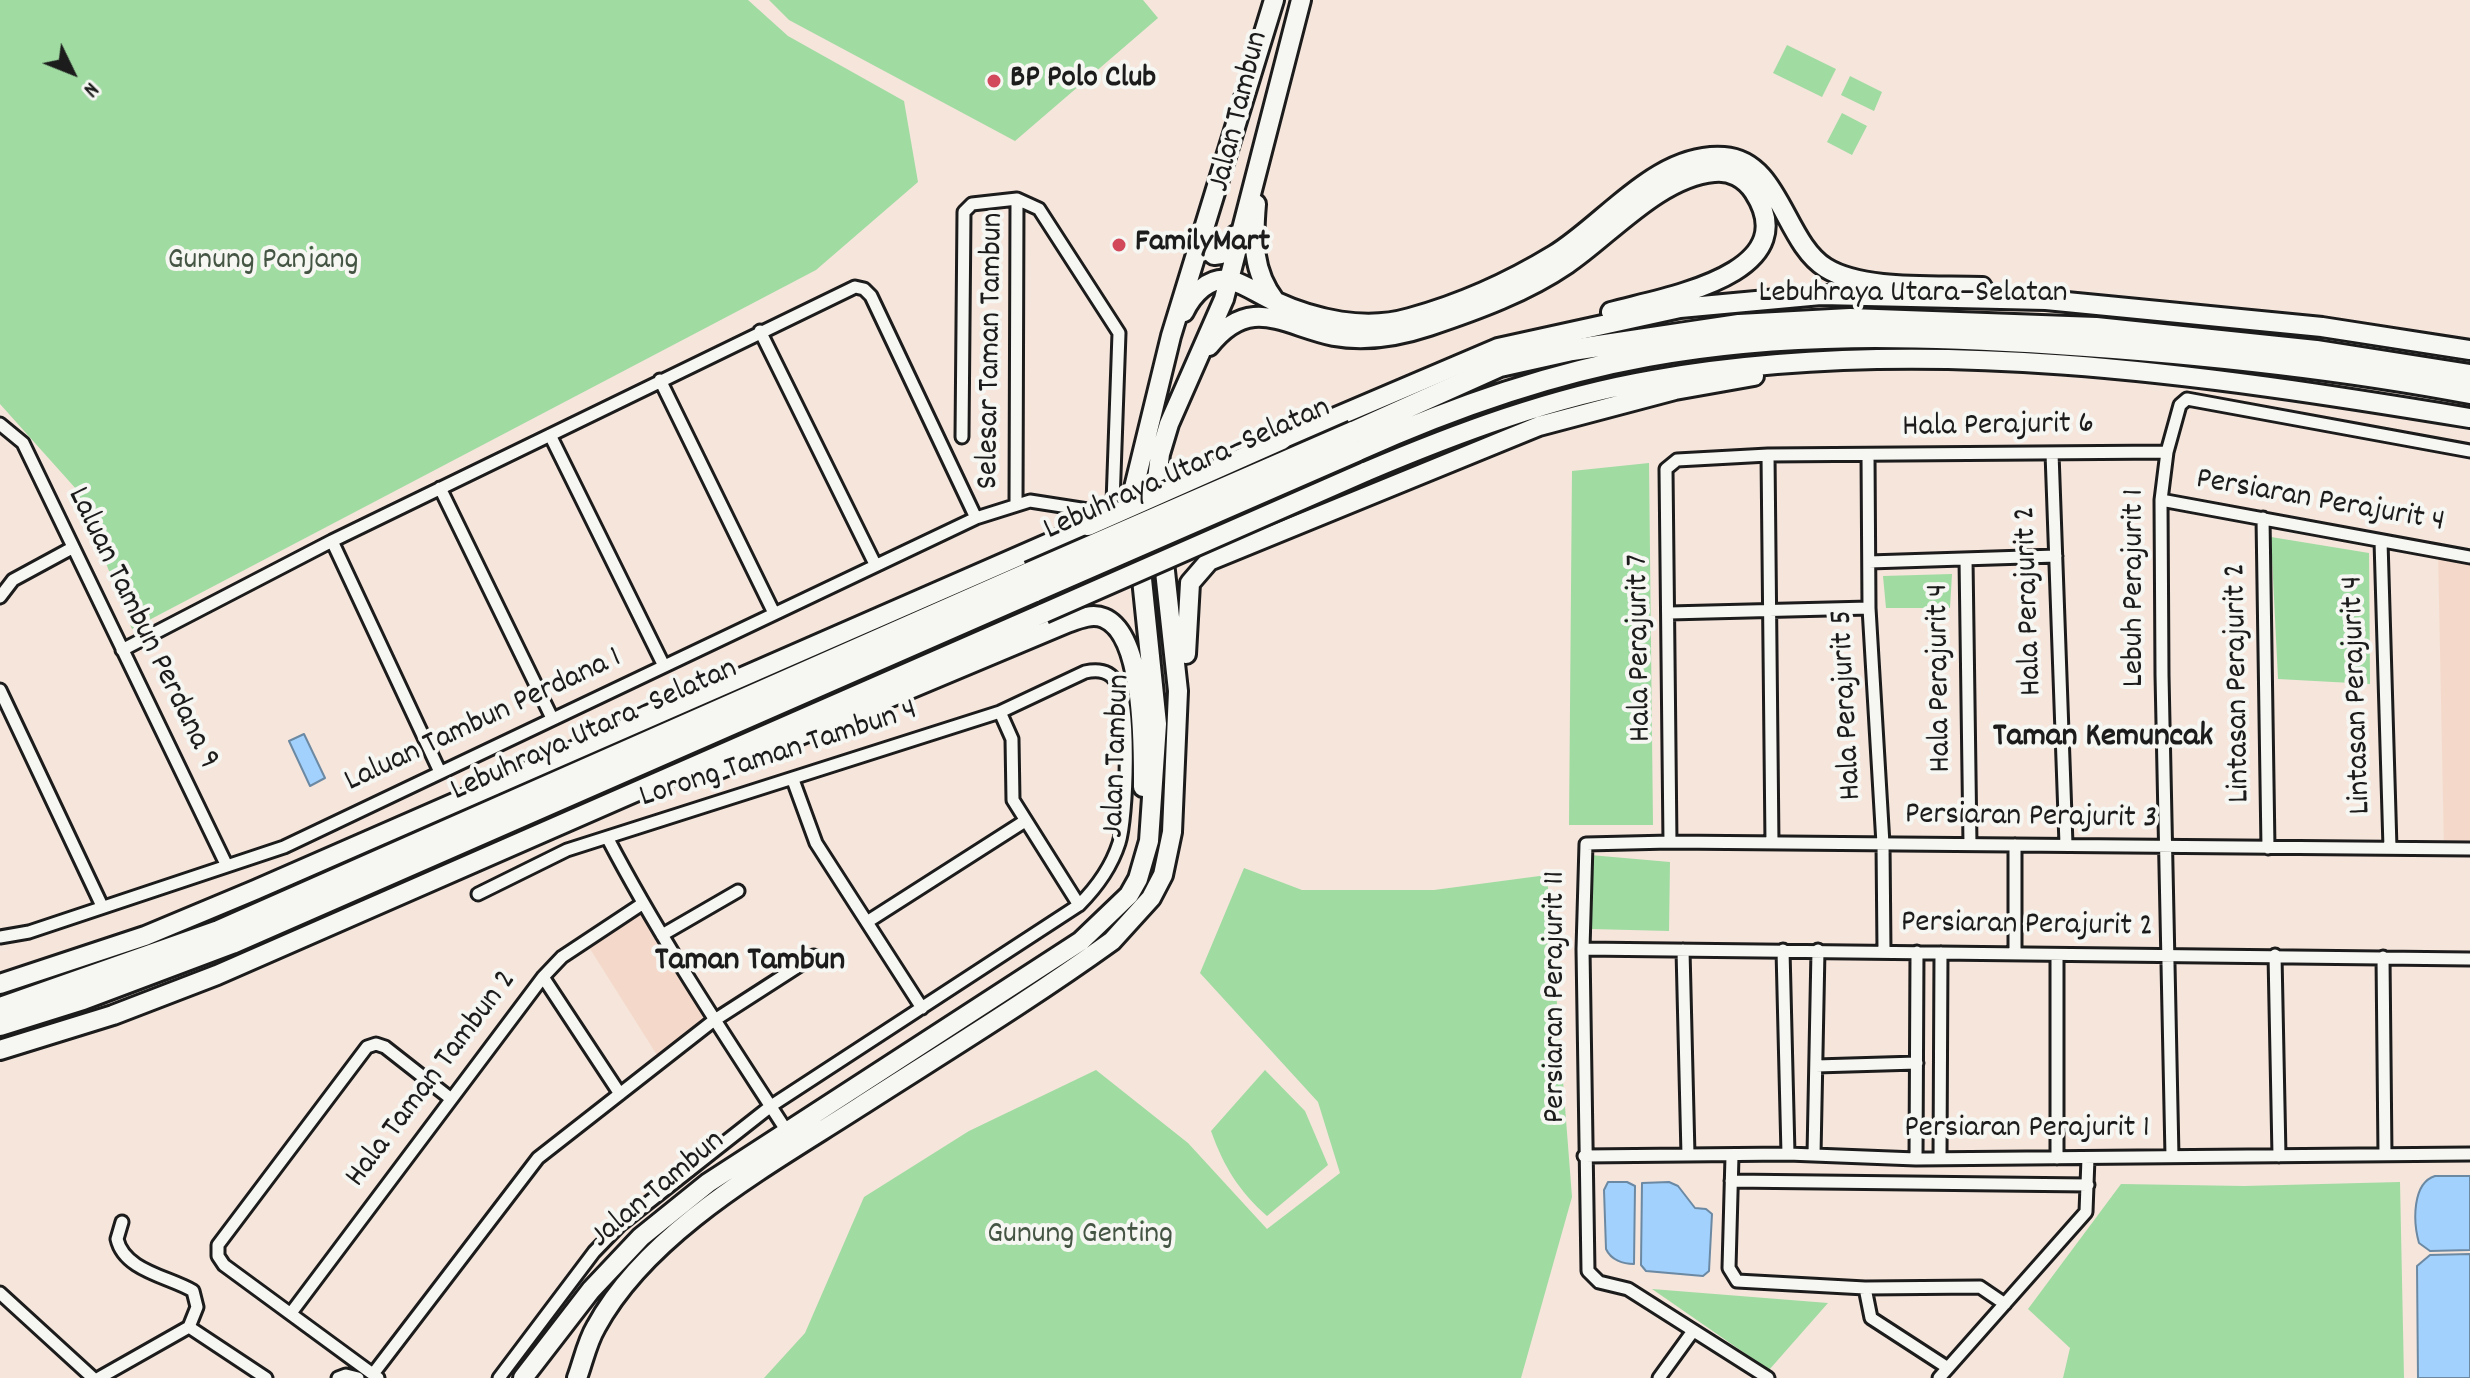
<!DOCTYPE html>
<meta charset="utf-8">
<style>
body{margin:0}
#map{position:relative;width:2470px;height:1378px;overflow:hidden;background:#f5e5db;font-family:Dekko,sans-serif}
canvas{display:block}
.north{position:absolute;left:32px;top:32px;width:80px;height:80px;-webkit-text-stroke:6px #f6f6f2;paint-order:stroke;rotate:133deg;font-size:22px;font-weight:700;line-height:32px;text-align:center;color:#1c1c1c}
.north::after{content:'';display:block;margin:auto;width:28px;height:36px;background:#1c1c1c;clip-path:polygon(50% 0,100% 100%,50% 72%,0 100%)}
</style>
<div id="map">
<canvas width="2470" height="1378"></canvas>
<div class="north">N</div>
</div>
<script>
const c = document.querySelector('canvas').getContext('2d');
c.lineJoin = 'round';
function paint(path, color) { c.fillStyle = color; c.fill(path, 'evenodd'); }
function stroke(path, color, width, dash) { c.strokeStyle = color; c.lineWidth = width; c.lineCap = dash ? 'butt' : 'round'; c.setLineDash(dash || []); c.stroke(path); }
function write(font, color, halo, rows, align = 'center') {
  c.font = font + ' Dekko,sans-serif'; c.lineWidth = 8; c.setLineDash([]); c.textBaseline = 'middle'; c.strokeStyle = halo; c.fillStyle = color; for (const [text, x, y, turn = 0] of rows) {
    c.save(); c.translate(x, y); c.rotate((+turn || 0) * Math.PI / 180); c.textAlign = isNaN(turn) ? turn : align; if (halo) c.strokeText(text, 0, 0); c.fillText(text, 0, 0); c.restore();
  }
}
const built = new Path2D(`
 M2438,551L2470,558V851H2444Z
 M644,904L712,1018L662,1063L585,941Z`);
const green = new Path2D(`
 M0,0H748L788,36L904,101L918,182L816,270L132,629L77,490L0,404Z
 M769,0H1143L1158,18L1015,141L789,20Z
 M1787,45L1836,69L1822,97L1773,73Z
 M1850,76L1882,92L1874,111L1841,95Z
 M1842,113L1867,126L1852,155L1827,142Z
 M1649,463L1653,825H1569L1572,471Z
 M2271,537L2369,553L2370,684L2278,679Z
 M1952,574L1950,608H1886L1883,576Z
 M1590,855L1670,862L1669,931L1591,929Z
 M1244,868L1302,890H1434L1547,875L1572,1197L1521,1378H764L805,1333L864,1197L969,1131L1096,1070L1188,1143L1267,1229L1340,1173L1318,1102L1200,973Z
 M1265,1070L1305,1111L1328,1165L1267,1216C1239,1191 1224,1167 1211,1131Z
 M2400,1182L2404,1378H2063L2070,1348L2028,1309L2121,1184L2244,1186Z
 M1652,1289L1828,1303L1769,1370Z`);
const water = new Path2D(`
 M304,734L325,778L310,786L289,741Z
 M2435,1176H2470V1250L2430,1251L2419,1243C2413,1222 2412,1183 2435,1176Z
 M1608,1182H1627L1635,1186L1634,1264C1623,1264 1611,1260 1606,1249L1604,1190Z
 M1669,1182L1678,1186L1695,1208L1706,1209L1712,1214L1709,1271L1703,1276L1646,1271L1641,1265L1642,1183Z
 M2470,1254V1378H2418L2417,1266L2430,1255Z`);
const minor = new Path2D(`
 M760,331L875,564
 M660,380L773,611
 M0,424L23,443L226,864
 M550,435L664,666
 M962,437L964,212L972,204L1017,199
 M2167,452L2161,500L2162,675L2172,1156
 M2052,453L2066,844
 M1768,455L1772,843
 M1868,455L1869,608L1883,844L1884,951
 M440,488L552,718
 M2161,500L2470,557
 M1016,505L1017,199L1039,209L1119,333L1113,503
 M2263,518L2268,848
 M332,541L440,772
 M2381,541L2390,848
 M1966,559L1970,844
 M1869,562L2056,556
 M0,597L13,580L72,548
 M1669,613L1869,608
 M122,650L332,541L855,287L864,289L871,296L976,518
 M0,690L102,906
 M1000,712L1012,739L1013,800L1079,905
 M793,780L816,843L922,1008
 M608,839C661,940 724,1034 786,1130
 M1670,842L1666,469L1677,460L1768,455L2167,452L2180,405L2187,399L2470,451
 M2015,845V954
 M478,894L567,850L1000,712L1085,672C1099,669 1110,671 1117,683C1131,705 1127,818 1119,843C1111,868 1097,887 1079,905L771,1106L620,1225L594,1252L499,1378
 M867,922L1025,821
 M662,935L738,891
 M0,937L29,932L284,847L976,518L1030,501L1094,511L1133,492
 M1583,949L2470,959
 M1683,950L1688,1155
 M1783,950L1788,1154
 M2057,955V1158
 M2275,955L2279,1156
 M2383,957L2385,1155
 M543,977L620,1094
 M1816,1066L1917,1063
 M1814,1155L1818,950
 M1584,1156L1788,1154L1916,1159L2470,1154
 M1732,1156L1729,1268L1737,1281L1865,1288L1980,1287L2005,1304
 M1916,1159L1917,952
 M1940,1159L1941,953
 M1731,1181L2088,1185
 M122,1222L117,1239C124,1271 170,1277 193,1291L197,1307L189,1327
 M1865,1288L1871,1318L1948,1368
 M0,1293L93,1378
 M291,1313L543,977L562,957L642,904
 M373,1374L538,1158L713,1021L814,956
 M99,1378L189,1327L266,1378
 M338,1378L346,1375L358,1378
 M378,1378L224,1265L218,1256V1245L367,1047L376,1044L385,1047L450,1098
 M1659,1378L1693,1331
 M1768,1378L1628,1289L1599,1282L1588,1271L1583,949L1586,844L1670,842L2470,849
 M1939,1378L2086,1212L2088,1158`);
const primary = new Path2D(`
 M1256,204C1253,240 1252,271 1275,301
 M1201,234L1205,247L1214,255L1221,254L1236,235
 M1184,312C1192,295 1209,276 1230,280C1245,284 1260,295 1274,301C1315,320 1365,331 1410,318C1461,304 1508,283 1554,255C1605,224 1657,152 1724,157C1780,161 1784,242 1826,268C1863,291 1938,285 1982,287
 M1209,346C1250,294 1283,325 1334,336C1367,342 1399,336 1429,326C1477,310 1526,292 1567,264C1610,235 1659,177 1714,172C1730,170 1745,178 1754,192C1808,276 1660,298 1611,312
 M1282,440L1498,348L1680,308L1821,295L2046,300L2322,327L2470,350
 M1365,472C1457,433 1553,397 1652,380C1923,332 2202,374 2470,418
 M1186,654L1190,583L1209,561L1539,426L1675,390L1754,376
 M705,775L1067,623C1078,619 1092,613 1104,618C1145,635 1143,749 1143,787
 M0,984L145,936L255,890L1088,526
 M0,1050L113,1015L217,975L1044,613
 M523,1378L591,1290L641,1237L708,1183L1081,941L1129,895L1138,879L1149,841L1157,724L1133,492L1171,336L1274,0
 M577,1378C583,1362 587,1342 596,1327C648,1231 769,1165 859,1107C943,1053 1030,1000 1112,941L1151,898L1163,875L1172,832L1178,691L1156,488L1160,454L1169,424L1224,299L1301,0`);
const motorway = new Path2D(`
 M1353,432L1500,366L1572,350L1739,325L1850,319L2096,328L2316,351L2470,375
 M1356,451C1449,409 1548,374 1648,356C1784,331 1920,335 2057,344C2196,353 2333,367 2470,393
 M0,1008L219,931L1029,573
 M0,1025L83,999L232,943L1035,591`);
const primaryBridge = new Path2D(`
 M1088,526L1282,440
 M1044,613L1365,472`);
const motorwayBridge = new Path2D(`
 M1029,573L1353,432
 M1035,591L1356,451`);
const markers = [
 [994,81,8,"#d1495b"],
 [1119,245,8,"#d1495b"]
];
const poiNames = [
 ["BP Polo Club",1010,81],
 ["FamilyMart",1135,245]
];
const streetNames = [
 ["Jalan Tambun",1241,112,-76],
 ["Lebuhraya Utara–Selatan",1913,296],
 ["Selesar Taman Tambun",993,351,-89],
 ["Hala Perajurit 6",1998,428,-1],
 ["Lebuhraya Utara–Selatan",1188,471,-24],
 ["Persiaran Perajurit 4",2320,503,10],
 ["Lebuh Perajurit 1",2137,588,-90],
 ["Hala Perajurit 2",2031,601,-92],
 ["Laluan Tambun Perdana 9",141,629,64],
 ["Hala Perajurit 7",1642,648,-91],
 ["Hala Perajurit 4",1942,678,-91],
 ["Lintasan Perajurit 2",2240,683,-91],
 ["Lintasan Perajurit 4",2359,695,-92],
 ["Hala Perajurit 5",1849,705,-93],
 ["Laluan Tambun Perdana 1",484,722,-25],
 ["Lebuhraya Utara–Selatan",595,732,-24],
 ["Lorong Taman Tambun 4",779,756,-18],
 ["Jalan Tambun",1119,756,-88],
 ["Persiaran Perajurit 3",2031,819,1],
 ["Persiaran Perajurit 2",2027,927,1],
 ["Persiaran Perajurit 11",1558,997,-90],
 ["Hala Taman Tambun 2",433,1080,-53],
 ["Persiaran Perajurit 1",2027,1131],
 ["Jalan Tambun",659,1191,-40]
];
const parkNames = [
 ["Gunung Panjang",263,263],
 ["Gunung Genting",1080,1237]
];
const neighbourhoodNames = [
 ["Taman Kemuncak",2103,739],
 ["Taman Tambun",750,963]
];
paint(built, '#f4d9ca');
paint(green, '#a0dba2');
paint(water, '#a2d1fd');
stroke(water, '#6c89a3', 2);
stroke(minor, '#1c1c1c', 17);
stroke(primary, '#1c1c1c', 24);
stroke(motorway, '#1c1c1c', 26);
stroke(minor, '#f6f6f2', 11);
stroke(primary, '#f6f6f2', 18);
stroke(motorway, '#f6f6f2', 20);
stroke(primaryBridge, '#1c1c1c', 24, []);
stroke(motorwayBridge, '#1c1c1c', 26, []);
stroke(primaryBridge, '#f6f6f2', 18);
stroke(motorwayBridge, '#f6f6f2', 20);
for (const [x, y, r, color] of markers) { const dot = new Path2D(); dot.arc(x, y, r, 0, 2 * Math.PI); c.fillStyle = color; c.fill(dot); stroke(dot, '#f6f6f2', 3); }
write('bold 32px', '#1c1c1c', '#f6f6f2', poiNames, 'left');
write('32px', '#1c1c1c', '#f6f6f2', streetNames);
write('32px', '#454', '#f6f6f2', parkNames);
write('bold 34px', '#1c1c1c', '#f6f6f2', neighbourhoodNames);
</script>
